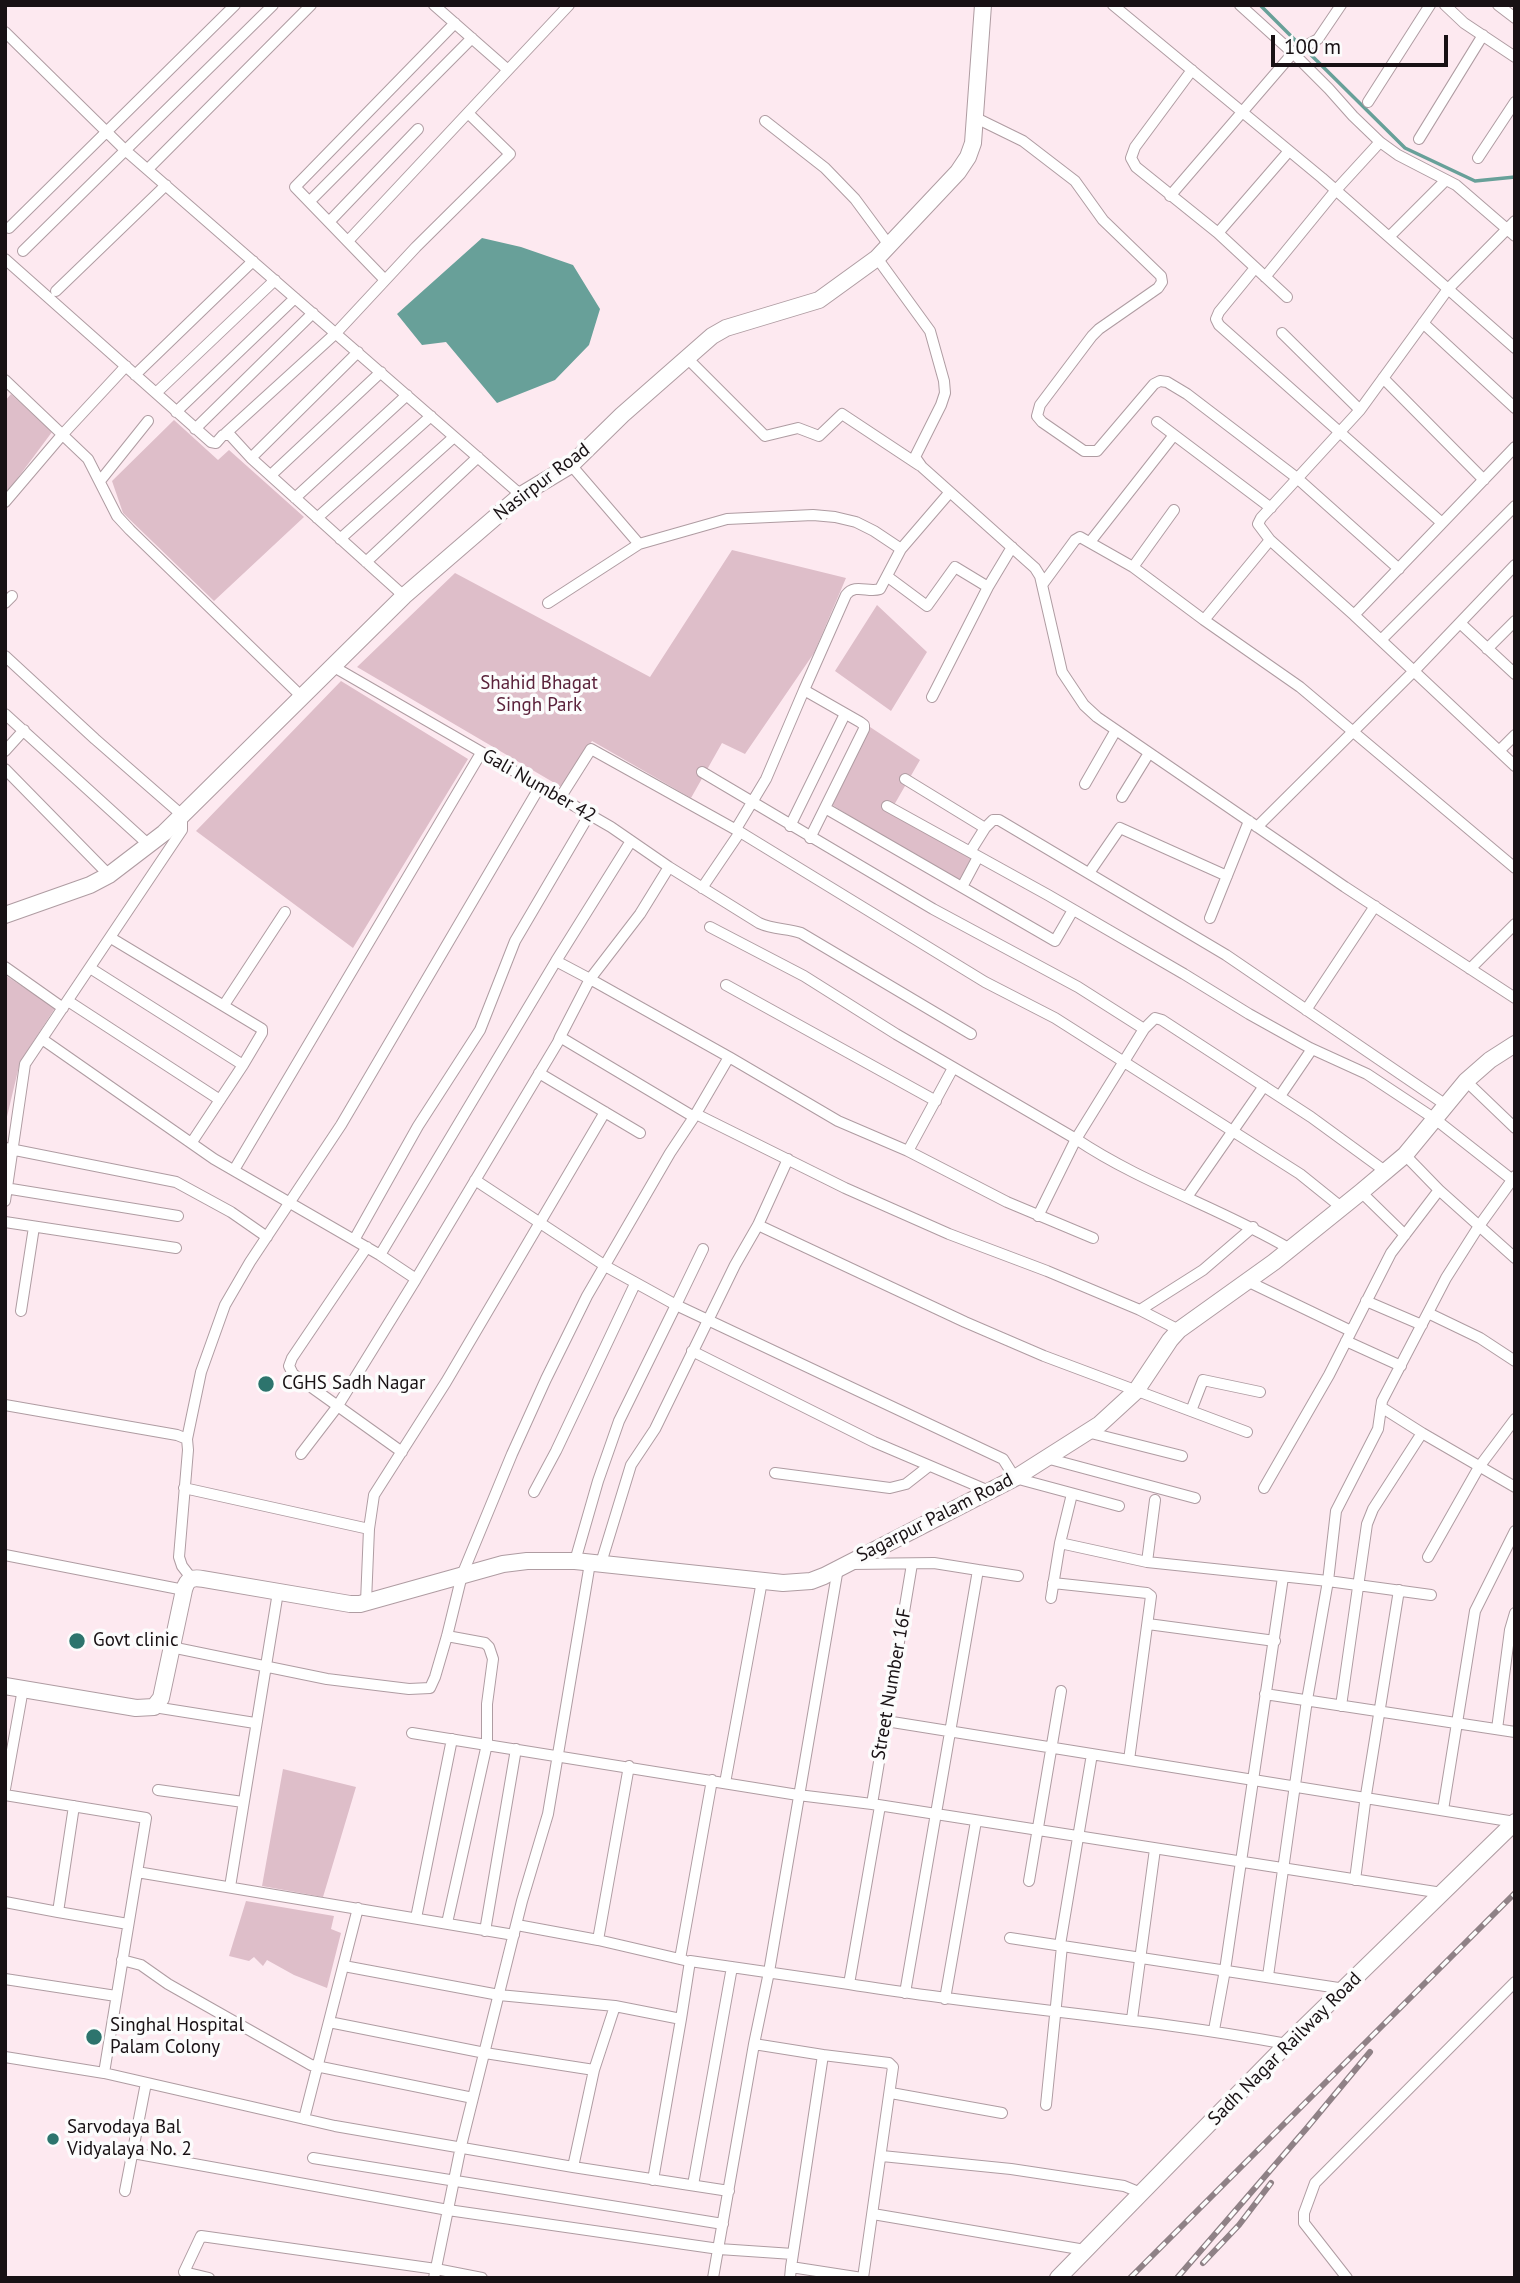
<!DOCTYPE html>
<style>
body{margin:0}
#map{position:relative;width:1520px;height:2283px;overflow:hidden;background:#fde9f0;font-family:"PT Sans",sans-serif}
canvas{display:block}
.frame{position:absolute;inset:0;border:7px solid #181114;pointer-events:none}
.scale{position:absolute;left:1271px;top:35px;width:177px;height:32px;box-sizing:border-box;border:4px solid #181114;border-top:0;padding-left:9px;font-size:21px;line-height:24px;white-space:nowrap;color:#181114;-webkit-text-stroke:5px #fcfcfc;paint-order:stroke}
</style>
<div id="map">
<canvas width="1520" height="2283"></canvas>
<div class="frame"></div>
<div class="scale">100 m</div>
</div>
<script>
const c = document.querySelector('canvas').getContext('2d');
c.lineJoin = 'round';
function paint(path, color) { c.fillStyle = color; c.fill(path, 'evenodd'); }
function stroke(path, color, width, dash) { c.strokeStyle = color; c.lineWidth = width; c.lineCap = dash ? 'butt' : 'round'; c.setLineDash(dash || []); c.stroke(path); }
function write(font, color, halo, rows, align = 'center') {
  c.font = font + ' "PT Sans",sans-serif'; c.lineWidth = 7; c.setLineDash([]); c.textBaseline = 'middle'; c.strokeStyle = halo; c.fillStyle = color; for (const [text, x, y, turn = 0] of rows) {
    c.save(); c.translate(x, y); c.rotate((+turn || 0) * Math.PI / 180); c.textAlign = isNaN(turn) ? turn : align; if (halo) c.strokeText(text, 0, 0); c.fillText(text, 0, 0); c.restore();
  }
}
const green = new Path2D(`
 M11,394L52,432L8,491L5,490V401Z
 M174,420L218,460L229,450L304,517L214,601L123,513L112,481Z
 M732,550L846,578L814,653L745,754L722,743L691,798L592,741L563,788L357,667L455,573L650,677Z
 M877,605L927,652L891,711L835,671Z
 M341,681L468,759L353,948L196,831Z
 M870,727L920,760L890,812L974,857L960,885L829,803Z
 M5,975L55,1008L20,1062L5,1125Z
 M283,1769L356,1787L323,1897L262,1886Z
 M246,1901L334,1916L331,1929L341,1933L327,1988L294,1975L267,1960L263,1966L254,1957L249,1961L229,1956Z`);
const water = new Path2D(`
 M482,238L521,247L573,265L600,309L589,345L555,380L497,403L446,342L422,345L397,314Z`);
const stream = new Path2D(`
 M1260,5L1300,45
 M1306,50L1405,148L1475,181L1515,177`);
const street = new Path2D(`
 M1113,5L1322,178L1515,348
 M1240,5L1293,53L1329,89L1353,116L1380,142L1398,155L1456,185L1515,236
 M1445,5L1464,23L1515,57
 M1498,5L1515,18
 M5,32L125,150L521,495
 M508,70L569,5
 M1192,70L1135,147L1131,158L1136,167L1218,233L1287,297
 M1368,102L1430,5
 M976,118L1023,141L1075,181L1103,220L1161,276L1162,282L1158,288L1099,329L1092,336L1040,405L1037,416L1042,422L1084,451H1097L1154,384L1160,381L1167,382L1187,394L1297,478L1399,569
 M765,121L825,168L855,199L889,245
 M1419,139L1483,35
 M1478,158L1515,102
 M148,169L311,5
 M1170,196L1293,53L1318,39L1341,5
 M310,201L472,38
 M1515,221L1448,289L1360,410L1261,518L1258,524L1270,540L1354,615L1515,766
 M329,222L418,129
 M9,228L235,5
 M1218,233L1289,151
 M1389,237L1446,180
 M348,241L508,70L434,5
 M23,251L273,5
 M877,258L930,331L944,381L945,393L941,405L915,457L922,467L1035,568L1040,576L1062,672L1084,705L1097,717L1345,887L1515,998
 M5,259L211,442L216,443L223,435H230L251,458L404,596
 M1255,268L1219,312L1216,319L1219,325L1442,523
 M1265,277L1336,190L1380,142
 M385,280L295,187L455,23
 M56,291L166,185
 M1423,323L1515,408
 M1282,333L1360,410
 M687,358L765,436L798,428L819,436L842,414L919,465
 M135,375L253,261
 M1383,378L1484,480
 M5,380L88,459L117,516L130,530L301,696
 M156,393L275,280
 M176,412L295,298
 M1157,422L1271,508
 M195,429L313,313
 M226,433L336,333L416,247L510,154L469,114
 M251,458L358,352
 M571,465L639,544
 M271,475L381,372
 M100,481L148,421
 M295,498L407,395
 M5,502L62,435L126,366
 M317,518L431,416
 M340,539L454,437
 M1090,542L1174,435
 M366,562L478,457
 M1133,567L1174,510
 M888,577L927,606L955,567L988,587
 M1042,585L1075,540L1080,537L1133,567L1204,620L1300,687L1515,868
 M5,603L12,596
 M548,603L639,544L727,519L813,515L835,517L856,522L874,531L901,549L950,492
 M1354,615L1515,447
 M1204,620L1270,540
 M1460,623L1515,674
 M1381,640L1515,506
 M1487,649L1515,621
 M5,656L95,739L182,815V830L25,1064L5,1201
 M334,667L611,827L669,867L759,923C774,930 787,928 801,933L971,1034
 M804,690L846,595C855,583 868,593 880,589L901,549
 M932,697L988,587L1012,547
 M5,714L149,845
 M5,751L24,730
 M1499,751L1515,735
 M5,769L109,875
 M702,772L933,909L1078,987L1144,1029
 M905,779L985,828
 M1085,784L1116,730
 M1122,797L1149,753
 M560,798L591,749L740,832L985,982L1055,1018L1300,1174L1341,1207
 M887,806L1048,895L1184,974L1249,1014L1310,1048L1367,1074L1435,1119L1515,1182
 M825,808L1055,941L1073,910
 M790,826L845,714
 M1257,827L1413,672L1515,565
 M736,829L766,779L804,690L860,722L864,725V729L810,838
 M970,852L985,828L993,820H999L1226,955L1446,1105
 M1089,873L1120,828L1227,876
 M962,887L978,857
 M702,888L740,832
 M1210,918L1249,821
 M710,927L804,976L896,1034L1076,1139C1143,1184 1221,1208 1290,1249
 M111,938L262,1029V1033L243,1065
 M556,961L631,841
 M5,967L63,1008
 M90,968L243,1065L192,1142
 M1470,969L1515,924
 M726,985L936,1101
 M68,1001L220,1100
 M224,1005L285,912
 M1306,1010L1375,906
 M42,1039L214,1159L380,1255L416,1279L558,1042L560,1037L590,979L729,1057L694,1117L560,1037
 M729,1057L838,1121L908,1151
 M953,1068L908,1151L1007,1202L1093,1238
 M539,1073L640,1133
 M1466,1081L1515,1128
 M1280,1096L1312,1049
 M696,1114L845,1188L949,1234L1047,1271L1140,1310L1179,1330
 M5,1148L176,1182L231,1212L267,1237
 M234,1170L481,753
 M475,1180L607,1267L676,1305L703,1249
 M5,1188L178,1216
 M1439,1190L1515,1258
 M1361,1192L1405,1235
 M1187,1197L1264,1086
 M1038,1216L1076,1139L1144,1029L1155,1018L1162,1020L1311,1117L1385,1171
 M5,1222L176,1248
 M758,1225L965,1322L1044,1356L1247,1432
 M354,1240L418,1126L480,1030L515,941L589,815
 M367,1247L292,1358L289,1366L293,1374L402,1452
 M380,1255L556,961L590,979L640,914L669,867
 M1247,1281L1351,1331
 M1366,1301L1422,1325
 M1140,1310L1203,1270L1253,1227
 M21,1311L34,1227
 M1428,1313L1480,1338L1515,1361
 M1346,1341L1401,1366
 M692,1351L874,1442L989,1491
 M5,1405L177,1435L187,1439
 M1381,1407L1422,1433
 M1191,1411L1203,1380L1260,1392
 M1087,1432L1182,1456
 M301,1454L337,1407L416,1279
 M1046,1458L1195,1498
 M775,1473L890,1488L906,1484L929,1466
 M184,1488L369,1529
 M1264,1488L1329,1375L1391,1253L1439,1190L1405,1155
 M534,1492L556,1451L635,1284
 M1060,1543L1147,1562L1328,1581L1431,1595
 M5,1555L184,1590
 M1428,1557L1479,1467L1515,1419
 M575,1561L598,1481L619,1421L676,1305L1003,1459L1015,1478L1119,1506
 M1147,1562L1155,1500
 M601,1563L631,1465L655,1429L735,1265L758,1225L788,1159
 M851,1564L934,1563L978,1570L905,1993
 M978,1570L1018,1576
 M192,1579L182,1566L179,1557L188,1450L187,1439L201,1372L225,1305L250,1262L341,1125L539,788
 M1053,1583L1147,1593L1151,1596L1129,1760
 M1051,1598L1060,1543L1072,1494
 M366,1602L369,1529L374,1495L446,1382L605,1112
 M1148,1624L1275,1641
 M171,1647L327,1679L409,1689L430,1688L435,1677L447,1636L462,1575L512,1454L546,1379L587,1296L670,1153L694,1117
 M1265,1694L1515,1732
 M1341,1706L1367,1524L1373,1509L1422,1433L1515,1487
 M154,1707L255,1723
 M886,1721L1515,1822
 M1497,1729L1510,1630L1515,1613
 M412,1733L798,1795L872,1804L1442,1893
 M725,1783L762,1581
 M5,1789L23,1689
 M158,1790L243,1802
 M5,1795L146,1818L104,2073
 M872,1804L912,1564
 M1443,1810L1475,1611L1515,1531
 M137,1872L514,1935
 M1355,1880L1366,1795L1399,1590
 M1029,1881L1061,1691
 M230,1887L278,1592
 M5,1902L58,1912L74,1806
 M58,1912L128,1924
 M416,1918L452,1739
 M447,1923L487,1744V1704L493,1659L489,1647L485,1643L447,1636
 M517,1925L598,1940L684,1960
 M485,1931L516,1749
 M1010,1938L1345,1989
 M598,1940L629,1766
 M1060,1945L1092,1754
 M680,1959L712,1780
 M122,1960L141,1965L168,1984L311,2065L473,2098
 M344,1966L499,1995L615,2006L681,2019L653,2180
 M1268,1976L1307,1700L1328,1581L1336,1511L1378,1429L1382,1401L1446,1278L1479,1226L1515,1176
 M5,1979L116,1996
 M849,1984C995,2008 1142,2017 1287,2044
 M945,1999L976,1821
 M681,2019L690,1961L849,1984L880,1806
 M1132,2019L1155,1849
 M329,2022L485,2053L594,2070L573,2167
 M1214,2030L1225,1970L1283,1577
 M754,2044L823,2055L791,2267
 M823,2055L889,2063L893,2067L863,2278
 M5,2057L104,2073L335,2126L573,2167L729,2191
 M594,2070L615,2006
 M891,2093L1002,2113
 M1046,2105L1062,1946
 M304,2119L358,1908
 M133,2153L448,2210L719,2249L793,2254
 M882,2156L1011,2169L1124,2186L1141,2193
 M313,2158L723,2224
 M693,2185L732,1967
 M125,2191L146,2083
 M873,2214L1085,2250
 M209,2278L184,2272L201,2236L436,2269L482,2278
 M434,2278L461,2146L522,1901L548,1814L590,1563
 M713,2278L754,2044L769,1972L838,1568
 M790,2278L791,2267L862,2278
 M1347,2278L1304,2223V2213L1315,2183L1515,1982`);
const secondary = new Path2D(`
 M5,915L90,885L109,875L164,833L404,596L521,495L571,465L622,415L712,336L726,328L819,300L877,258L958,172L968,157L973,143L983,5
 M5,1686L136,1708L154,1707L161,1698L184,1590C187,1579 192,1577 203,1579L350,1604H360L503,1564L527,1561H575L783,1583L811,1581L824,1576L1015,1478L1100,1424L1136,1391L1170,1340L1179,1330L1274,1262L1361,1192L1405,1155L1466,1081L1490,1060L1515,1044
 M1058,2278L1287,2044L1515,1822`);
const rail = new Path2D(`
 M1203,2263L1239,2225L1271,2183
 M1130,2278L1515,1893
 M1177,2278L1306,2129L1370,2052`);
const markers = [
 [266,1384,9,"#2d746d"],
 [77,1641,9,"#2d746d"],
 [94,2037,9,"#2d746d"],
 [53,2139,7,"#2d746d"]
];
const streetNames = [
 ["Nasirpur Road",542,482,-37],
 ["Gali Number 42",539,786,30],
 ["Sagarpur Palam Road",935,1518,-27],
 ["Street Number 16F",892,1684,-80],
 ["Sadh Nagar Railway Road",1285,2049,-45]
];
const parkNames = [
 ["Shahid Bhagat",539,684],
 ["Singh Park",539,706]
];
const poiNames = [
 ["CGHS Sadh Nagar",282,1384],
 ["Govt clinic",93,1641],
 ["Singhal Hospital",110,2026],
 ["Palam Colony",110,2048],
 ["Sarvodaya Bal",67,2128],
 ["Vidyalaya No. 2",67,2150]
];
paint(green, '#debec9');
paint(water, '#68a099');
stroke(stream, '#68a099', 3.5);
stroke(street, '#af9ca2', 12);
stroke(secondary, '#af9ca2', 18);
stroke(street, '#fff', 10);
stroke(secondary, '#fff', 16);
stroke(rail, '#8f8186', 6);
stroke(rail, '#fcfcfc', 3.5, [10]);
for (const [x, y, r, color] of markers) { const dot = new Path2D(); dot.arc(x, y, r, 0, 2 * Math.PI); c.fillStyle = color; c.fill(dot); stroke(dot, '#fcfcfc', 2.5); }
write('19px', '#181114', '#fcfcfc', streetNames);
write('19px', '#5a213a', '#fcfcfc', parkNames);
write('19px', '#181114', '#fcfcfc', poiNames, 'left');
</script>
